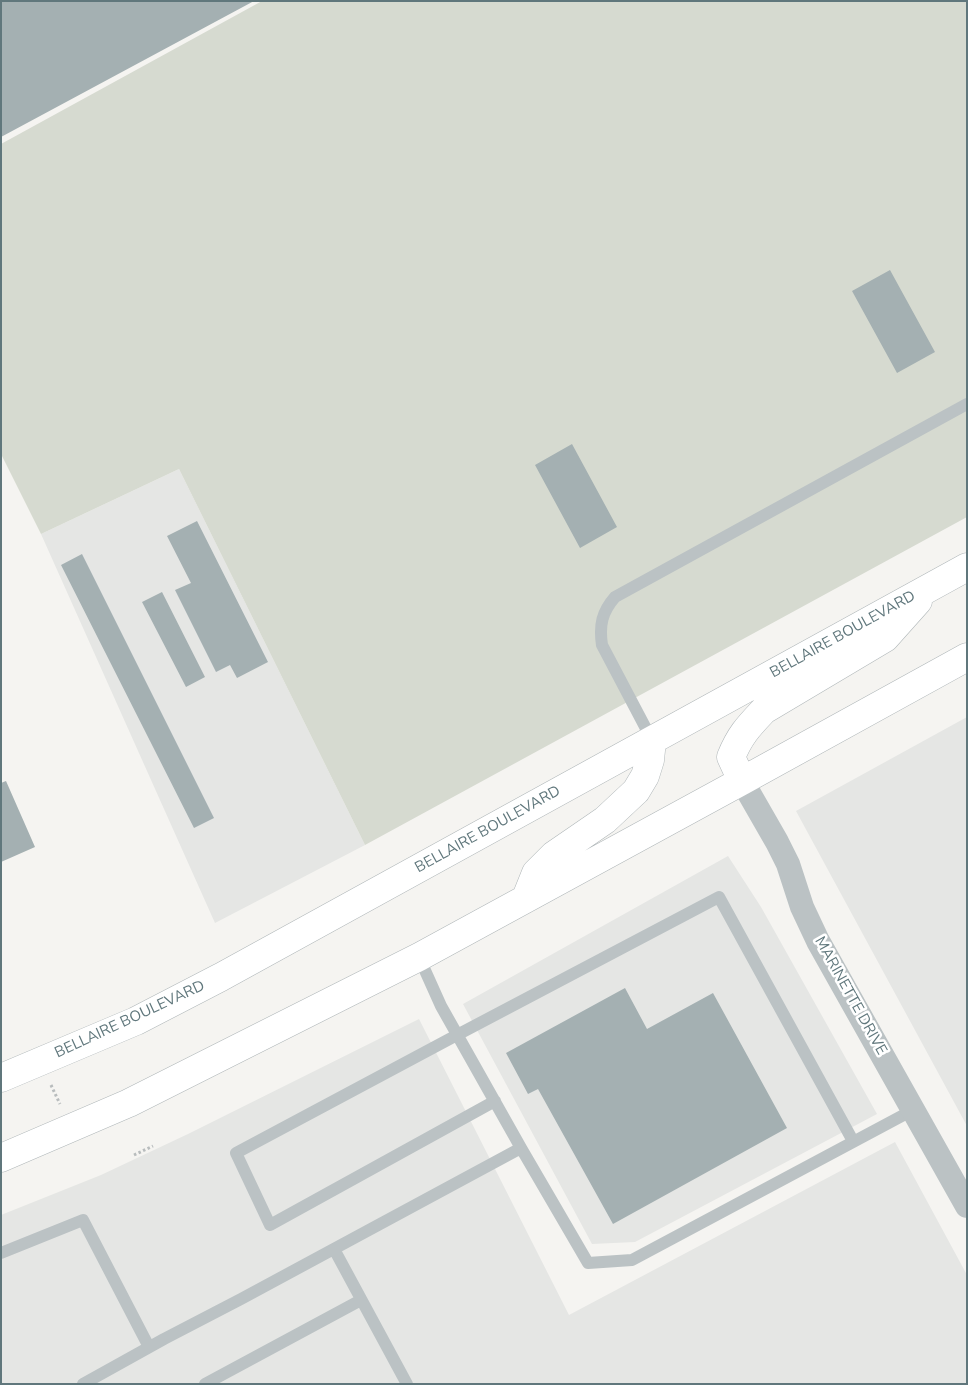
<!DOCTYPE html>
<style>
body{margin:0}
#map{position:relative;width:968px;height:1385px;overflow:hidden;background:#f5f4f1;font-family:"Nunito Sans",sans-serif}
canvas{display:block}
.frame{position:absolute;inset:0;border:2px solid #60777c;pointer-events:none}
</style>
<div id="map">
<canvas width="968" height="1385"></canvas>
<div class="frame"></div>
</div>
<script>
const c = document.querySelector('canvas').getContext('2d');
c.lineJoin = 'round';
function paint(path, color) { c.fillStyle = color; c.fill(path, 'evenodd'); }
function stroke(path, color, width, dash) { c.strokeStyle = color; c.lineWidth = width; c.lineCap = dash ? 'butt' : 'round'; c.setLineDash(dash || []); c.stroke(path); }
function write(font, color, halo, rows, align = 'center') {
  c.font = font + ' "Nunito Sans",sans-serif'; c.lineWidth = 5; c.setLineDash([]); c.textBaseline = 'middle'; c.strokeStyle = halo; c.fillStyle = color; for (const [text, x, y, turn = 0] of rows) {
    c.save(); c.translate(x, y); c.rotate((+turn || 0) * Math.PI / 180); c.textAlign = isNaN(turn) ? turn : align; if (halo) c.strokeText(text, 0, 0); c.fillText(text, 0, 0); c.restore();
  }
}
const built = new Path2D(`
 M179,469L365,845L215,923L41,534Z
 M967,717V1126L796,811Z
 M728,856L761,907L877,1114L635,1242L592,1244L463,1004Z
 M419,1019L569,1315L895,1142L967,1275V1384H1V1215L101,1175L188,1134Z`);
const green = new Path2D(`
 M262,1H967V517L365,845L179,469L41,534L1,454V144Z`);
const building = new Path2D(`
 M1,1H254L1,137Z
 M890,270L935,352L897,373L852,291Z
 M572,444L617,527L580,548L535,465Z
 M197,521L268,662L237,678L230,665L216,672L175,590L191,583L167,536Z
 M82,554L214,818L194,828L61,565Z
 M162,592L205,677L186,687L142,602Z
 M6,781L35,847L1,862V783Z
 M625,988L647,1029L713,993L787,1128L613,1224L538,1089L528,1094L506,1053Z`);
const path = new Path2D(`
 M51,1085L60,1104
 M134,1155L153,1146`);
const lane = new Path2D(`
 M652,740L602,645C599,625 602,612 615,597L967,404
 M419,957L441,1006L521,1148L588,1263L632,1260L913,1110
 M495,1101L270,1225L236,1153L457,1035L719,897L853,1141
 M334,1249L407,1384
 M1,1253L83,1220L149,1347
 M83,1384L164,1339L241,1299L521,1148
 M205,1384L361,1300`);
const street = new Path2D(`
 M742,781L777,842L788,864L802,907L818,941L967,1206`);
const primary = new Path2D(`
 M742,781L731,757C740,735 748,727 764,710L885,638L918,601
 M526,898L536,873L554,855L605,820L636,791L645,776L650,760L652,740
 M1,1078L136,1021L221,977L967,567
 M1,1158L129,1103L419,957L742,781L967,657`);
const streetNames = [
 ["BELLAIRE BOULEVARD",843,635,-29],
 ["BELLAIRE BOULEVARD",488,830,-29],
 ["MARINETTE DRIVE",850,996,61],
 ["BELLAIRE BOULEVARD",130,1020,-25]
];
paint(built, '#e5e6e4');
paint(green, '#d6dad0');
paint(building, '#a4b0b2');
stroke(primary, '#afb6b8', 29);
stroke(path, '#b8bcbd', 3, [2.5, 2.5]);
stroke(lane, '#bbc2c4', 12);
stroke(street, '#bbc2c4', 24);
stroke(primary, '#fff', 28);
write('15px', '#60777c', '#fff', streetNames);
</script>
